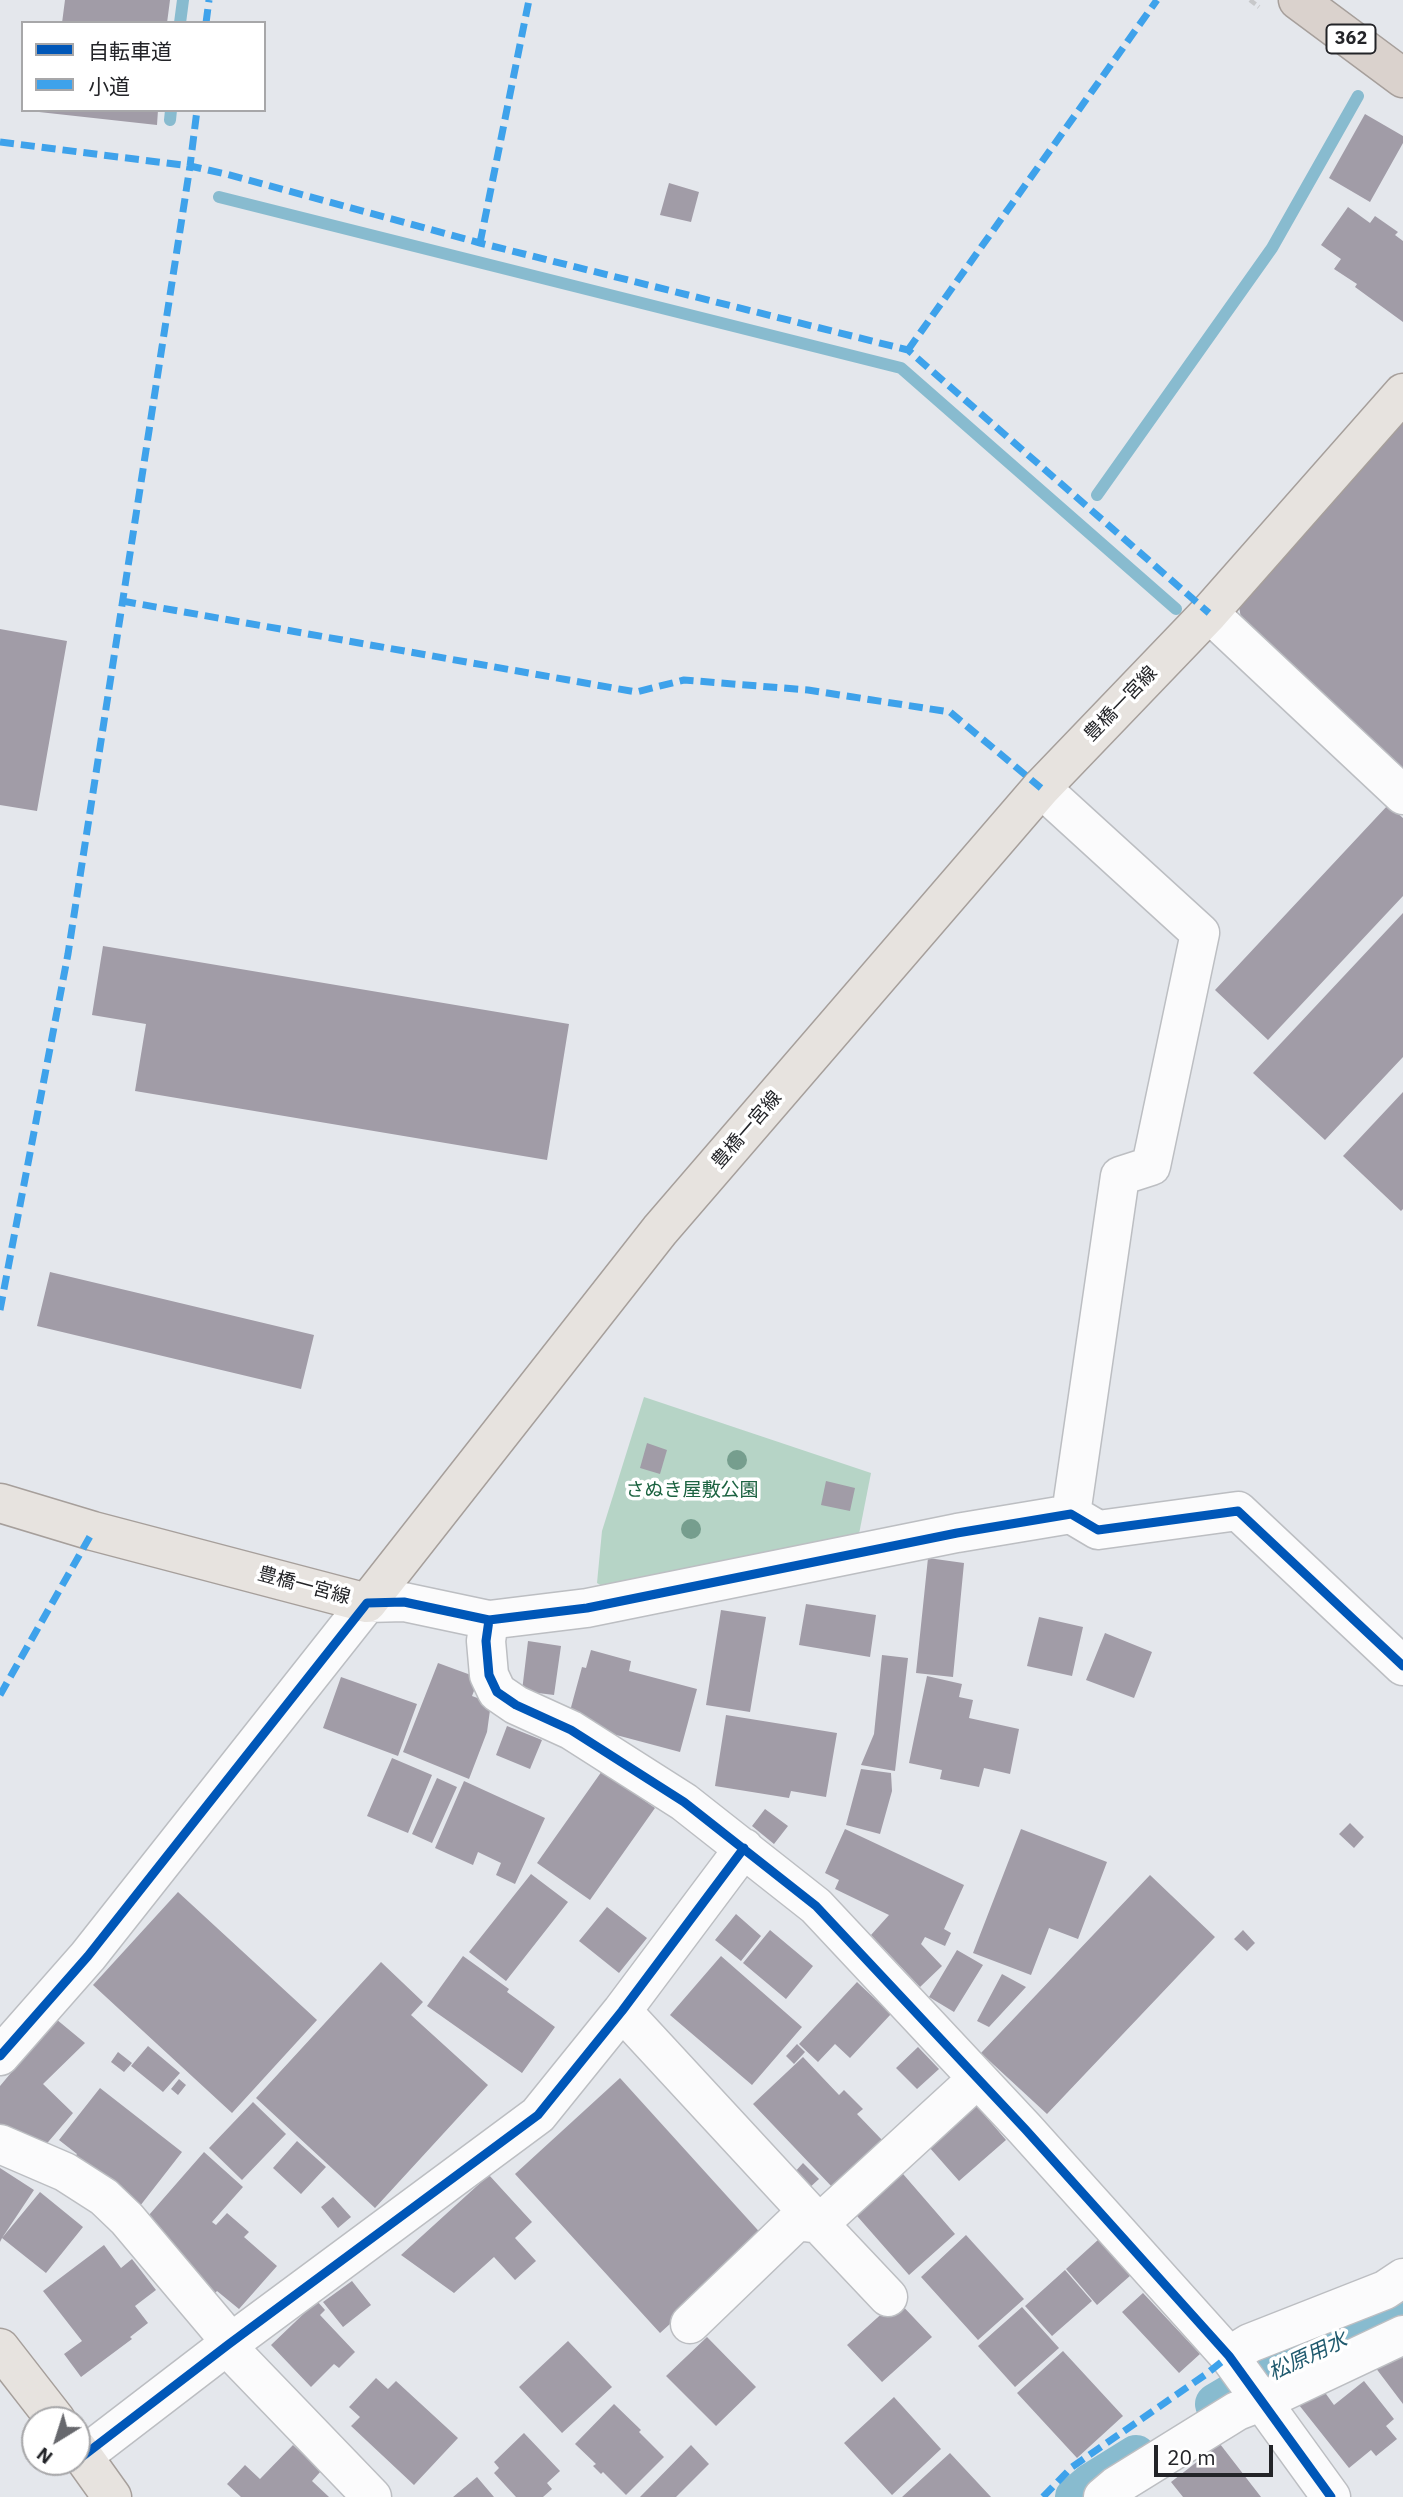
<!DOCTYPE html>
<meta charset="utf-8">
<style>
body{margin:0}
#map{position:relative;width:1403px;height:2497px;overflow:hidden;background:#e4e7ec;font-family:"IBM Plex Sans","Noto Sans JP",sans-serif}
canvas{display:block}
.legend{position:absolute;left:21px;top:21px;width:245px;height:91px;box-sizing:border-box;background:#fff;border:2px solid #a7a7a9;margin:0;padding:9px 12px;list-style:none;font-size:21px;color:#232428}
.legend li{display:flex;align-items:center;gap:14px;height:35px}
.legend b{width:35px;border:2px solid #a7a7a9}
.north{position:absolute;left:21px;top:2406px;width:70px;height:70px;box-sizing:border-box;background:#fff;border:2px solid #a7a7a9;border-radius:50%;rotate:218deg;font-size:19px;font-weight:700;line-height:28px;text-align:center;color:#232428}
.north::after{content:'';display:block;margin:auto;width:24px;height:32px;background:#67686d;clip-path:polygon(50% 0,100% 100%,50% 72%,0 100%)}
.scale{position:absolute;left:1154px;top:2445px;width:119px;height:32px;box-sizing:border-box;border:4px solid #232428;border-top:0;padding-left:9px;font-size:21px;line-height:24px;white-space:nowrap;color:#232428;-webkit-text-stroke:5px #fff;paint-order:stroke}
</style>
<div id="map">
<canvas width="1403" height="2497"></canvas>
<ul class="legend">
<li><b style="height:9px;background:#0057b8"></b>自転車道</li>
<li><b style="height:9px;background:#3ea2eb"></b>小道</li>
</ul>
<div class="north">N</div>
<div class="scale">20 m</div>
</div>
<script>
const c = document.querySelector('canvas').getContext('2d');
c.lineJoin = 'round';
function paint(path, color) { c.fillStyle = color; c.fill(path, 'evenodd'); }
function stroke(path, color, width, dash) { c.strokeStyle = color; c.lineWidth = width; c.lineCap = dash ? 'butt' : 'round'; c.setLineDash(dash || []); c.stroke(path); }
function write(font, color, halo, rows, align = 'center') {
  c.font = font + ' "IBM Plex Sans","Noto Sans JP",sans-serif'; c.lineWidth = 7; c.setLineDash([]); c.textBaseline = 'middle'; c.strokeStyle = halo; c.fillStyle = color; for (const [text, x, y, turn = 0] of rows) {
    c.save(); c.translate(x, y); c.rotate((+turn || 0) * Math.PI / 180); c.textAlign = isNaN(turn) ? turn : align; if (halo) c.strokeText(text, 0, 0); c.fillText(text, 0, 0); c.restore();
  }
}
const green = new Path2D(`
 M644,1397L871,1473L859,1534L604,1587L597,1583L602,1531Z`);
const stream = new Path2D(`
 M180,23L183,0
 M170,120L171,110
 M219,197L901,368L1176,609
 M1097,495L1272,248L1358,96`);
const canal = new Path2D(`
 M1216,2404L1275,2369L1403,2315
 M1076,2497L1091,2484L1136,2456`);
const building = new Path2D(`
 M65,0H170L167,23H62Z
 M40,110H158L157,125L39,112Z
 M1365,114L1403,136V143L1370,202L1329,178Z
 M669,183L699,192L691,222L660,215Z
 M1348,207L1370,223L1375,216L1398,232L1395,235L1403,241V322L1355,287L1357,284L1334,269L1341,259L1321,245Z
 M1403,417V769L1241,618L1238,601Z
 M0,629L67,641L37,811L0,805Z
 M1388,805L1403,818V896L1268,1040L1215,990Z
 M1403,913V1057L1325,1140L1253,1073Z
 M103,946L569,1024L547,1160L135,1091L146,1024L92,1015Z
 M1403,1092V1209L1401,1211L1343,1156Z
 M50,1272L314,1335L301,1389L37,1326Z
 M647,1443L667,1450L660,1474L640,1468Z
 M826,1481L855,1488L850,1511L821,1505Z
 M928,1558L964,1563L953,1677L916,1673Z
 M806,1604L876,1615L870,1657L799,1645Z
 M721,1610L766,1617L750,1712L706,1705Z
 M1039,1617L1083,1627L1072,1676L1027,1666Z
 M1105,1633L1152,1652L1134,1698L1086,1680Z
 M528,1641L561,1646L554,1695L522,1691Z
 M591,1650L631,1661L629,1671L697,1689L680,1752L575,1724L570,1711L582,1667L586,1668Z
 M882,1655L908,1658L895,1771L861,1765L874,1734Z
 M438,1663L479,1678L472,1696L491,1703L487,1732L469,1779L403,1752Z
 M927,1676L962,1684L959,1697L973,1700L969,1718L1019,1729L1010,1774L984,1768L979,1787L940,1779L942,1770L909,1763Z
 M341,1677L417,1704L398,1756L323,1728Z
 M726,1715L837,1733L826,1797L791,1791L789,1798L715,1786Z
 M507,1726L542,1740L530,1769L496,1755Z
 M392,1758L432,1775L408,1833L367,1816Z
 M861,1769L891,1773L892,1791L880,1834L846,1825Z
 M602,1771L655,1808L590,1900L537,1863Z
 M437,1778L457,1787L432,1843L412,1834Z
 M464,1781L545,1818L515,1884L496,1875L501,1863L478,1852L473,1865L435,1848Z
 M765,1809L788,1826L774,1844L752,1826Z
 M1350,1823L1364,1837L1354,1848L1339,1834Z
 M845,1829L964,1885L944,1929L951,1933L945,1946L925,1937L921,1944L942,1966L920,1987L871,1935L889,1915L835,1889L839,1880L825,1873Z
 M1021,1829L1107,1862L1078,1939L1049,1928L1031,1975L973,1953Z
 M531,1874L568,1902L506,1981L469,1952Z
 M1150,1875L1215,1937L1047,2114L981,2053Z
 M178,1892L317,2020L232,2113L93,1985Z
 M607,1907L647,1938L619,1973L579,1941Z
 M736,1914L761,1936L741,1961L715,1940Z
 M770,1930L813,1966L786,1999L743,1963Z
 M1243,1930L1255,1943L1247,1951L1234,1939Z
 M957,1950L983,1965L954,2012L929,1997Z
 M463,1956L509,1989L507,1992L555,2027L522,2073L427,2006Z
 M721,1956L802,2027L752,2085L670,2015Z
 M381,1962L423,2002L411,2015L488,2085L375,2208L256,2098Z
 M1002,1974L1026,1987L989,2027L977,2021Z
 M857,1982L891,2014L850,2058L835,2044L818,2062L799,2044Z
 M56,2019L85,2043L43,2084L73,2113L37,2155L0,2134V2086Z
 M797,2044L805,2052L794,2064L786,2056Z
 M148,2046L180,2073L163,2092L131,2066Z
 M918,2047L939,2069L917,2089L896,2068Z
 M118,2052L132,2063L124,2072L111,2062Z
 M803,2057L839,2095L844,2090L863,2109L857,2114L883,2141L834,2189L753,2104Z
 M620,2078L765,2238L660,2333L515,2174Z
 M179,2079L186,2085L178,2095L171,2089Z
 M100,2088L182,2152L140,2206L69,2164L77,2154L59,2140Z
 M253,2102L286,2134L242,2180L209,2148Z
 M976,2105L1006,2140L959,2181L929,2147Z
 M297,2141L326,2167L301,2194L273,2168Z
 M204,2152L243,2187L212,2222L216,2225L227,2213L249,2232L244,2237L277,2266L239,2309L217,2291L213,2295L142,2223Z
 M803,2163L819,2179L808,2189L793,2174Z
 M897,2167L955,2234L909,2275L850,2208Z
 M0,2168L34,2190L2,2238L40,2192L83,2227L46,2273L2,2238L0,2242Z
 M489,2175L532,2222L515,2238L536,2261L515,2280L494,2257L454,2293L401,2255Z
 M333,2197L351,2217L338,2228L321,2207Z
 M966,2235L1024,2299L978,2340L921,2277Z
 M1099,2239L1131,2275L1097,2305L1066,2269Z
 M104,2245L121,2268L132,2259L156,2290L135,2306L148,2323L130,2337L132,2339L81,2377L64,2354L82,2341L43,2291Z
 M1065,2270L1092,2301L1052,2336L1025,2306Z
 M352,2281L371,2305L343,2327L323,2302Z
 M1143,2293L1200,2354L1179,2373L1122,2312Z
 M897,2300L932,2337L882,2382L847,2345Z
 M317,2301L325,2310L320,2315L355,2352L339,2368L334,2364L311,2387L271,2345Z
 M1022,2307L1059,2348L1015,2387L978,2346Z
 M707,2337L756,2387L716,2426L666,2376Z
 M568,2341L612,2387L562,2433L519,2387Z
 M1403,2350V2404L1372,2363Z
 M1063,2351L1123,2416L1077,2458L1017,2393Z
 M376,2378L388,2389L396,2381L458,2438L414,2485L351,2426L360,2417L349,2407Z
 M1364,2381L1394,2419L1386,2426L1397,2439L1376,2456L1371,2450L1349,2468L1299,2405L1321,2387L1334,2405Z
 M894,2397L941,2449L892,2495L844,2443Z
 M614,2404L641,2430L639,2432L664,2457L626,2495L603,2472L601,2474L593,2466L596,2464L575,2444Z
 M524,2433L560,2471L547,2483L552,2489L543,2497H516L494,2473L499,2468L494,2462Z
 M1220,2444L1261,2497H1183L1171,2482Z
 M293,2445L321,2471L312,2481L329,2497H241L227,2484L245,2465L260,2479Z
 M691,2445L709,2464L676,2497H640Z
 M950,2453L991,2497H902Z
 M477,2477L494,2497H453Z`);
const path = new Path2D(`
 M1250,0L1259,7`);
const minor = new Path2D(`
 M1209,613L1403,795
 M1041,788L1200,933L1151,1166L1120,1176L1071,1514
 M489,1620L486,1641L489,1675L497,1692L516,1705L571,1730L684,1802L816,1906L1025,2129L1229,2356L1331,2497
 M622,2011L819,2224L977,2079
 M0,2056L88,1956L367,1603L404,1602L489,1620L587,1608L957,1533L1071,1514L1098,1530L1238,1511L1403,1666
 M0,2144L65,2172L104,2197L127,2219L219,2328L240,2360L372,2497
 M690,2324L797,2221L819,2224L888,2297
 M1229,2356L1250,2343L1385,2290L1403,2278
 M83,2456L229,2344L538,2115L622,2011L744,1848
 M1103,2497L1116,2486L1237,2411L1263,2401L1403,2335`);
const major = new Path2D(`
 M0,1503L93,1531L367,1603L660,1230L1041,788L1209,613L1403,393
 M0,2348L56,2420
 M77,2448L112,2497`);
const highway = new Path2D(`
 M1298,0L1403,78`);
const quiet = new Path2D(`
 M206,23L209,0
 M0,142L190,166L226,174L480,243L908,350L1209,613
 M480,243L529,0
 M908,350L1157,0
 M122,601L636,692L684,680L808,690L950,712L1041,788
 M0,1310L68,954L190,166L197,110
 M0,1695L93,1531
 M1043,2497L1072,2467L1205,2375L1229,2356`);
const cycleway = new Path2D(`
 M489,1620L486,1641L489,1675L497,1692L516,1705L571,1730L684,1802L816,1906L1025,2129L1229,2356L1331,2497
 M0,2056L88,1956L367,1603L404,1602L489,1620L587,1608L957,1533L1071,1514L1098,1530L1238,1511L1403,1666
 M83,2456L229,2344L538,2115L622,2011L744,1848`);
const trees = [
 [737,1460],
 [691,1529]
];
const shields = [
 [1351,39,49]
];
const shieldNames = [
 ["362",1351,39]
];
const streetNames = [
 ["豊橋一宮線",1121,704,-46],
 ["豊橋一宮線",747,1130,-49],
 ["豊橋一宮線",304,1586,15]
];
const parkNames = [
 ["さぬき屋敷公園",692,1491]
];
const waterNames = [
 ["松原用水",1308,2357,-25]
];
paint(green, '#b6d4c6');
stroke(stream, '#88bbcf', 12);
stroke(canal, '#88bbcf', 42);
paint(building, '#a19ca7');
stroke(minor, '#bcbec2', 41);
stroke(major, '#a69f9b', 41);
stroke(highway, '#a69f9b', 41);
stroke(path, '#c7c8ca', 4.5, [7, 3.5]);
stroke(minor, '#fbfbfc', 38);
stroke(major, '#e7e3df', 38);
stroke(highway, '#dad2cd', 38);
stroke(quiet, '#3ea2eb', 7, [14, 7]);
stroke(cycleway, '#0057b8', 9);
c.fillStyle = '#769e8e';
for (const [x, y] of trees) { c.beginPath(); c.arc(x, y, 10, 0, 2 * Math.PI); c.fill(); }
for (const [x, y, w] of shields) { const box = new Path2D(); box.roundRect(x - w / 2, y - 14.5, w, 29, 5); c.fillStyle = '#fff'; c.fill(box); stroke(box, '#232428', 2); }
write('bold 18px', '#232428', null, shieldNames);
write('19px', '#232428', '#fff', streetNames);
write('19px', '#1c6341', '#fff', parkNames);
write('italic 21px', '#205a6e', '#fff', waterNames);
</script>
